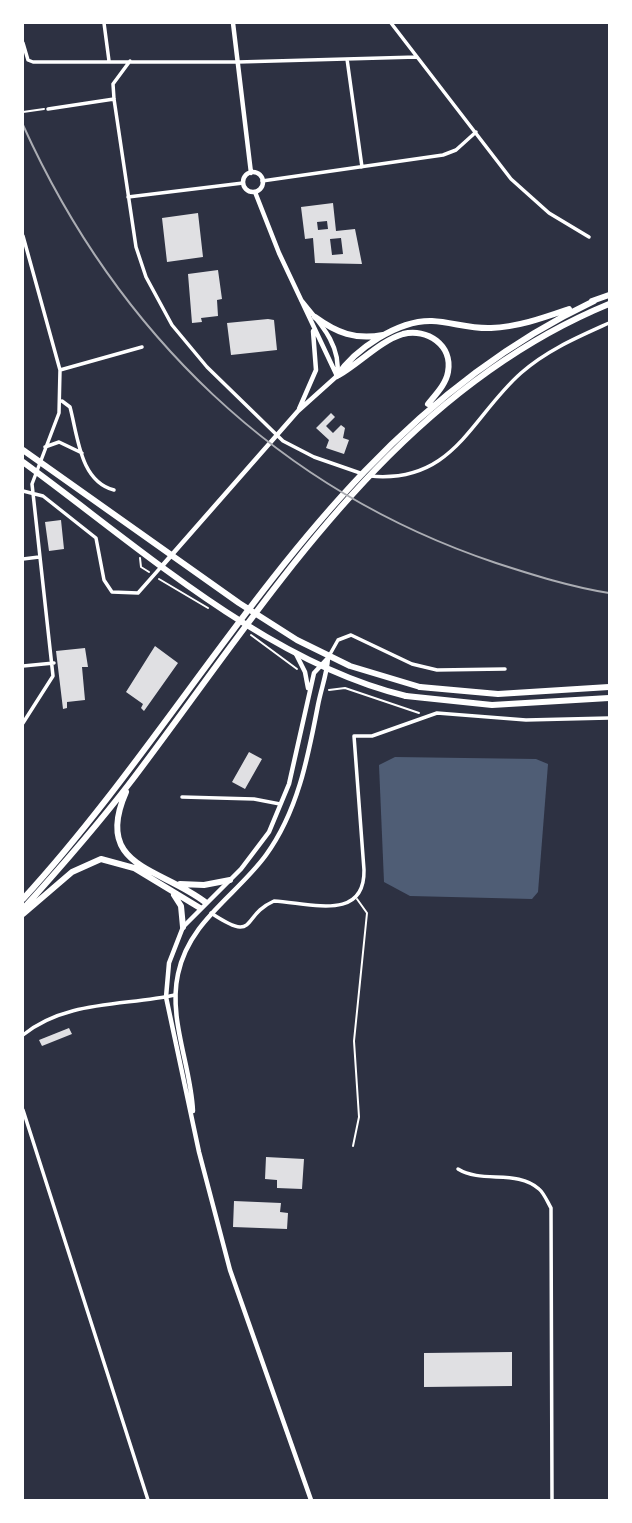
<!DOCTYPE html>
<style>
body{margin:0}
#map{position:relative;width:632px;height:1523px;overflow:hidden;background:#2d3142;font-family:Ubuntu,sans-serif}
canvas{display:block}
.frame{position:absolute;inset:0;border:24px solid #fff;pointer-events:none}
</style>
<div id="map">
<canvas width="632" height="1523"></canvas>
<div class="frame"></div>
</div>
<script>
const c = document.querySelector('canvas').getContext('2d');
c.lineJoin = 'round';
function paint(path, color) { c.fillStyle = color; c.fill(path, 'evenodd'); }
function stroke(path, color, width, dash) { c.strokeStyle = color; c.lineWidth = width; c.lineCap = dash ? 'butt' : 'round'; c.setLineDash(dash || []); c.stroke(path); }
const water = new Path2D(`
 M395,757L536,759L548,764L538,892L532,899L410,896L384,882L379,765Z`);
const building = new Path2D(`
 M333,203L336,231L355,229L362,264L315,263L313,238L305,239L301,207ZM327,221L328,229L318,230L317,222ZM341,238L343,254L332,255L330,239Z
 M198,213L203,257L167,262L162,218Z
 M218,270L222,299L217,300L218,316L201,318L202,322L192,323L188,274Z
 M268,319L274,320L277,350L231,355L227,323Z
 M331,413L335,417L326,426L333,433L341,425L345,428L343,438L349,440L344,454L326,448L329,440L316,428Z
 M61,520L64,549L49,551L45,522Z
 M155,646L178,663L144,711L141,708L143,704L126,692Z
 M85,648L88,667H82L85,700L67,702V708L63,709L56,651Z
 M249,752L262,759L245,789L232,782Z
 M69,1028L72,1034L42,1046L39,1040Z
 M266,1157L304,1159L302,1189L277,1188V1180L265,1179Z
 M234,1201L281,1203L280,1212L288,1213L287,1229L233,1227Z
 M512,1352V1386L424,1387V1353Z`);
const path = new Path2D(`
 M23,112L44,109
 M140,558L141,567L149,572
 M159,579L208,608
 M251,635L297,669
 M329,690L345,688L419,713`);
const service = new Path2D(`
 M353,1146L359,1117L354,1041L367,913L357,899`);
const minor = new Path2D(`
 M104,23L109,61
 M391,23L511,179L549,213L589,237
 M23,43L28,60L33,62H238L417,57
 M347,59L362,167
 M130,61L113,84L114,99L136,247L146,277L172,325L207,367L283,441L314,457L363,474
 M48,109L114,99
 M262,181L443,155L456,150L476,132
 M128,197L243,183
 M23,236L60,370L59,413L32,484L53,676L23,723
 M60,370L142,347
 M62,401L70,407C78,437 80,481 114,490
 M45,447L59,442L82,453
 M370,476C454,484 471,417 521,373C547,350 578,337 609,323
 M23,491L43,496L96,538L104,580L112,592L138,593L161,567
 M23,559L39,557
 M329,656L338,640L351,635L412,664L437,670L505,669
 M23,666L54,663
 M182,797L254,799L280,804
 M211,913C258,944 240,916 274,901C310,903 365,922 364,870L354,736H372L437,713L526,720L609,718
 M23,1035C66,1000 125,1006 175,995
 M23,1110L148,1500
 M458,1169C482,1184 517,1169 539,1189C544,1193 548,1203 551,1208L552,1500`);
const tertiary = new Path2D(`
 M233,23L251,173
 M243 182a10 10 0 1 1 20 0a10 10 0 1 1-20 0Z
 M255,192L279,253L337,376
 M299,409L316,370L313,331
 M162,566L298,411L337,376C342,345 319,322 301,300
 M296,654L305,672L308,688
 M193,1111C191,1066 168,1019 178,974C189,921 236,896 266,855C298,811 308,757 318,705C321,689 327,674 328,658
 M311,1500L230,1270L199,1152L166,997L169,963L183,927L241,869L269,832L289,784L314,673L328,658`);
const primary = new Path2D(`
 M23,450L239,603L297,640L350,666L420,687
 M23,462C137,545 267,663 406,696`);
const trunk = new Path2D(`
 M592,301L609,295
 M315,317C337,333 355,340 383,335
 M339,375C360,363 380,341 403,334C427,328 453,345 448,372C446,384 436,394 428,404
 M337,376C355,349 398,320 432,321C452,322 470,329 491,328C518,327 543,318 569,309
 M420,687L498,694L609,687
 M406,696L492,705L609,698
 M126,792C93,867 159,867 205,902
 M180,884L204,885L230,880
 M174,895L181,906L183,927
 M23,899C212,692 328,427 594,301
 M23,909C60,868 96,827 129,784C266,604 390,394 609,304
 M23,914L72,872L101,859L134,868L200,908`);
const rail = new Path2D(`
 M23,125C117,333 278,490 496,563C533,575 571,587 609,593`);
paint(water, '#4f5d75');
paint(building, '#e0e0e3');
stroke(path, '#fff', 2);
stroke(service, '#fff', 2);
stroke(minor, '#fff', 3.5);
stroke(tertiary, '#fff', 4.5);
stroke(primary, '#fff', 6);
stroke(trunk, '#fff', 6);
stroke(rail, '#abadb3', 2);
</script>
